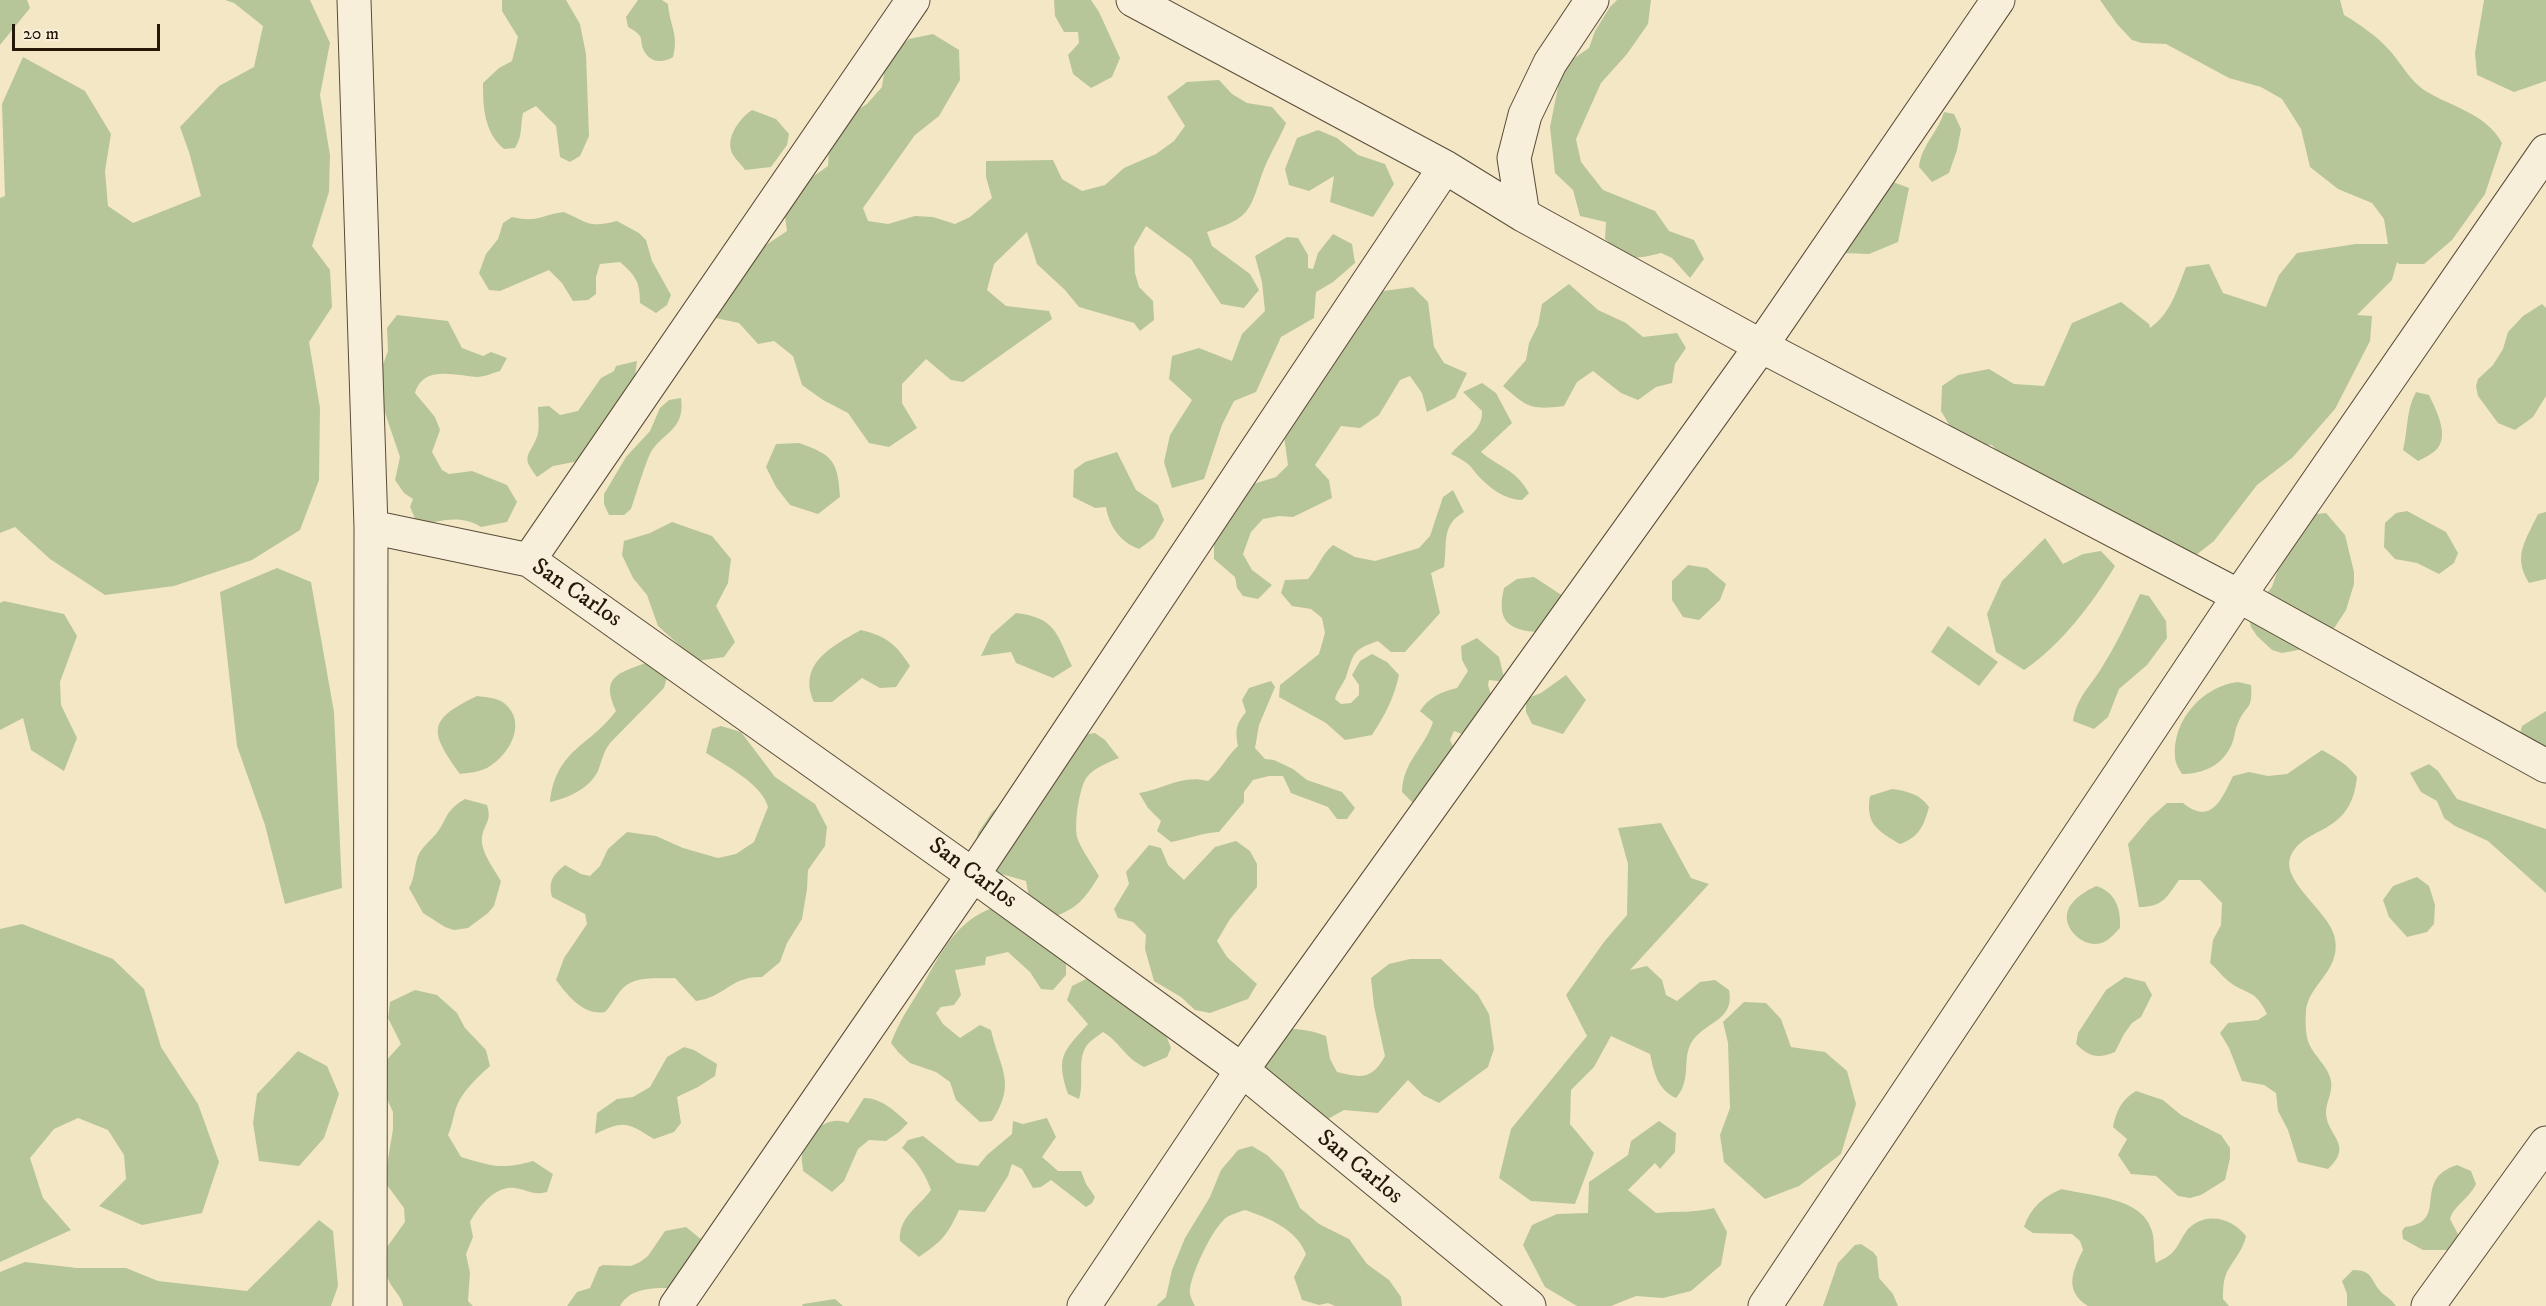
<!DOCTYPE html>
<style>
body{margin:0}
#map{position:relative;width:2546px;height:1306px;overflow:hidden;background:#f4e7c6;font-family:"IM FELL DW Pica",serif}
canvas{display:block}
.scale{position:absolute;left:12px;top:24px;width:148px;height:27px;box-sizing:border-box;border:3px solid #251809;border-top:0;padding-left:8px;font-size:18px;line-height:21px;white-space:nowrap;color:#251809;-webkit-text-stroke:4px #f8efda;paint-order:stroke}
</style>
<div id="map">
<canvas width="2546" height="1306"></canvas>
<div class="scale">20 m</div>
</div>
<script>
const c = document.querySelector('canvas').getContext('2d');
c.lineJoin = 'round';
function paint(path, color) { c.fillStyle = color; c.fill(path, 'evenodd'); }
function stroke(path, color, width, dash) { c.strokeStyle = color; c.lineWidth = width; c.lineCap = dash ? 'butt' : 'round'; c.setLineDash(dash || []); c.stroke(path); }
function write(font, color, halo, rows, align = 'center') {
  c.font = font + ' "IM FELL DW Pica",serif'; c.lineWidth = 6; c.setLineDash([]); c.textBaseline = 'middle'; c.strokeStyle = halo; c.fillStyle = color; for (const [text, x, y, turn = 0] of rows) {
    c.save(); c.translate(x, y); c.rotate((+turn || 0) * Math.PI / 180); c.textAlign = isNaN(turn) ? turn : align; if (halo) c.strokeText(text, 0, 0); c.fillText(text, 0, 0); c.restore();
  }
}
const green = new Path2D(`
 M0,0H27L30,8L0,45Z
 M225,0H310L330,43L320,95L330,155L329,192L312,246L330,270L332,307L309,342L320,408L319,480L300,530L252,560L174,586L105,595L50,559L15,527L0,533V198L5,196L2,104L23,57L85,91L111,134L105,171L108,206L133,223L201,196L189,152L180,127L219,86L254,67L263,26L234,3Z
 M502,0H566L580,24L586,54L589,136L580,156L570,162L560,157L556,126L536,106L523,113C520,129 523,134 515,148L504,149C484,132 483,107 483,83L499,68L512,61L518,37L502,11Z
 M638,0H662L668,4C670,27 679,34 673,57C662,64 650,62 644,51C641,46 642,40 640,36C637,32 632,29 628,27L626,17Z
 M1054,0H1091L1099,12L1120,58L1112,77L1091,88L1073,74L1068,55L1079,43L1078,32H1064L1055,16Z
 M1617,0H1651L1648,24L1627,54L1601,83L1576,139L1581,162L1603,190L1655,211L1669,231L1694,240L1704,259L1690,278L1672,258L1661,253C1631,261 1627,259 1605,239L1606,222L1580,216L1573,190L1555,173L1550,127L1560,77L1570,61L1589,48L1595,31L1610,7Z
 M2100,0H2340L2344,15C2361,25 2378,37 2391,52C2402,65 2410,80 2424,90C2451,107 2486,113 2502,143L2485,194L2452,240L2424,264H2399L2397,262L2392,280L2357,315L2372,316L2370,341L2335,409L2292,458L2257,485L2214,541L2182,566L2034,492L1992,445L1960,443L1941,411L1942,386L1958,375L1989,369L2014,384L2044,386L2072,323L2121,302L2149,324L2150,328C2171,313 2177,290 2186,267L2209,264L2223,293L2266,307L2279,275L2297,253L2356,244H2388L2384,219L2372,203L2338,189L2310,167L2301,129L2282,99L2261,87L2229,78L2166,44L2142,43L2132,40L2117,24Z
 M2484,0H2546V81L2514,92L2477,75L2475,53Z
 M933,34L959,50L960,80L939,116L915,135L863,208L868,221L888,224L915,216L933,217L955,224L970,217L992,198L986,177V161L1053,160L1062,179L1082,191L1105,185L1124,168L1156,154L1174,141L1185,126L1167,97L1187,82L1219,80L1232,94L1247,103L1272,107L1286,123C1279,140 1268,157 1262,174C1249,213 1249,218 1207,232L1212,246L1250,274L1259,290L1244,308L1221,304L1191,259L1146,226L1134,247L1135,273L1139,287L1153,301L1154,320L1140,331L1134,323L1079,307L1065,290L1037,264L1027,232L994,264L987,290L1006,306L1049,311L1052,319L963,382L951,380L926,359L902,384V403L917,428L889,447L869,443L848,413L823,400L802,385L793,356L774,341L758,344L739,323L706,316L751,255L787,231L784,209L801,185L828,166L829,146L851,114L867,104L882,87L886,60L909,39Z
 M752,110L776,119L789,134L787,145L771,167L745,170C742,165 736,160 733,155C724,139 739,119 752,110Z
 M1944,112L1954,114L1961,129L1957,150L1949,173L1932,182L1919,167C1921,146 1938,132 1944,112Z
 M1318,130L1337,138L1358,155L1385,164L1394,184L1373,217L1330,202L1334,176L1309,191L1289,185L1285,169L1297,138Z
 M1867,172L1909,188L1898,242L1869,254L1842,253Z
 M564,212C589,223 588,228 617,221L639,233L646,240L652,261L671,295L667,305L656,313L640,303C640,282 636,276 620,262L600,264L596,277V294L588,300L573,301L562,283L549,270L500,291L489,290L479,273L486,254L498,239L503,223L512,217C539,223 540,215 564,212Z
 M1333,234L1352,244L1355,263L1333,282L1316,292L1314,318L1281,337L1256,392L1234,401L1222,425L1204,479L1172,488L1164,462L1170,435L1192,400L1169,379L1172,356L1199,348L1232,361L1242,334L1265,311L1262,282L1255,256L1287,237L1298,238L1308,255V268L1313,269L1318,253Z
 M1569,284L1598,310L1626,323L1643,337L1677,333L1686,348L1675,364L1672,383L1656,387L1638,400L1621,393L1593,371L1577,382L1564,406C1531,410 1528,408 1503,386L1526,360L1529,343L1538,325L1542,304Z
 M1413,287L1428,302L1434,347L1444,363L1467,373L1455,398L1427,412L1422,393L1410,376L1400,380L1379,415L1360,428L1341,426L1315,465L1329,480L1332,498L1293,517L1279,516L1263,519L1251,532L1243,554L1252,570L1272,585L1258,599L1243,596L1237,588L1235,577L1214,559V542L1250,485L1276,477L1288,465L1283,429L1368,303L1383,291Z
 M2542,304L2546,308V396L2533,417L2515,430L2498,423L2478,396L2476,386L2478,379L2493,365L2503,349L2508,332L2523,316Z
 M397,315L448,321L462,348L483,356L491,352L507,358L500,371C493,373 484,377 477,377C454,375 423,365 415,393L435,417L440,430L432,452L442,470L449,474L472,471L507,485L517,502L507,522L481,527C461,514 441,521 418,525L410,507L413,499L404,493L395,480L400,457L384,410L381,370L388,351L387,328Z
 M637,361L634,382L620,397L618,408L579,461L553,466L537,477C521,456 528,458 537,437C540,429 538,416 538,407L549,406L560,415L578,411L601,378L614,371L616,366Z
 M1482,383L1496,393L1512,423L1481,452C1502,469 1515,469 1529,493L1522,500C1502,500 1483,483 1471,467C1467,462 1457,457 1451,454C1462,439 1483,432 1482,411L1463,392Z
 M2416,392L2429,395C2436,410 2451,437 2435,451C2430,455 2424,458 2418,461L2403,450C2408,430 2406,410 2416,392Z
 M681,398C686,432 659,433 649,456C642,473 637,491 631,509L624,515H609L604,504V494L626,457L650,431L660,408L669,400Z
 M799,443C833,455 838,461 840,497L818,514L790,505L776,487L766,467L776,444Z
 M1117,452L1136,490L1158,505L1164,520L1154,538L1139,549C1120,542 1109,526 1106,507L1095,508L1073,497L1074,470L1085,462Z
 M1453,490L1464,512C1440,526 1448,544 1444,567L1431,573L1440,613L1405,652H1391L1378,641C1352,650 1354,653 1346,677C1343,685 1337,690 1335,699L1341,704L1351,703L1359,695V685L1352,675L1360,661L1372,654L1387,662L1399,675C1394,698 1385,715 1372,735L1345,740L1326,723L1279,697L1280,685L1319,654L1325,633L1322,618L1311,609L1292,606L1281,593L1285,580L1308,579C1318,568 1321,555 1333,545L1355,557L1375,561L1419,548L1430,536L1443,497Z
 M2407,511L2446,532L2458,553L2454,563L2439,574L2417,563L2395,559L2384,547L2385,523L2396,513Z
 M2546,512V579L2529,583C2512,556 2526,540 2538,514Z
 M2326,513L2345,535L2354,572V584L2346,610L2335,627L2304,649L2282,653L2272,650L2257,636L2251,627L2249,618L2253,609L2272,587L2284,552L2309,515Z
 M672,522L712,536L731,559L728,583L716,606L735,642L724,657L697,661L658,626L647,595L633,578L622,555L624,541L650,533Z
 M2045,538L2063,564L2083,554L2101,551L2115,566C2092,604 2061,645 2024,670L1996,652L1987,614L2002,581Z
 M1688,565L1707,568L1726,584L1720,600L1699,620L1683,617L1672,600V581Z
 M277,568L311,582L334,712L342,888L285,904L265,825L237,746L220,592Z
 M1534,577L1563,596L1540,632C1508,631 1496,621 1504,588L1517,579Z
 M2140,594L2149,596L2166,621L2167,638L2147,665L2119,689L2108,717L2094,729L2073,721C2077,698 2087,690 2099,672C2115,647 2128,620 2140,594Z
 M4,601L64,614L77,636L60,682L61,705L77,738L64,771L31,750L23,718L0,730V603Z
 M1016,613C1056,618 1056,633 1072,666L1053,678L1016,663L1011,652L981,656L991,635Z
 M1948,626L1998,662L1979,686L1931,652Z
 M861,630C886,636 896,644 910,666L896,687L880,688L862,678L832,702H814C797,664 832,646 861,630Z
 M1477,638L1499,657L1505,682L1489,680L1488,685L1492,698L1467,736L1454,731L1450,740L1456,753L1416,806L1402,792C1403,761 1424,749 1433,722L1420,711C1429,697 1441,692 1457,688L1468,671L1462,660L1461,646Z
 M646,663L667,677L664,688L610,743C603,752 602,761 598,771C589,789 568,798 550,802C556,749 589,747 616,711C600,677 618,673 646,663Z
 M1566,675L1586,700L1563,734L1532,724L1526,712V699L1541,693Z
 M1271,681L1275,687L1259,725L1255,748L1265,759L1274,760L1293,769L1307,780L1342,792L1355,808L1347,819H1337L1328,807L1291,793L1283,776H1269L1253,780L1244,792V802L1219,832C1202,833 1188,839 1171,842L1157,831L1161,821L1148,808L1139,793C1165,789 1181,774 1208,781C1220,771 1226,757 1238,746C1235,730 1236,724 1246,712L1242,700L1249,688Z
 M2238,682L2251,685C2253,711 2246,704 2238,723C2235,729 2235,735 2233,741C2225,764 2205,774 2182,774C2179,769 2175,763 2175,757C2172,720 2203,686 2238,682Z
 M477,696C485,697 498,698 504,703C528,722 510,755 487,768C479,772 468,773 460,774C429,731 427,720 477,696Z
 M2546,711V770L2517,746L2522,726Z
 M721,726L741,732L775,777L815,804L827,827L825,846L808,870L807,889L802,919L787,943L780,962L762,977C731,976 725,997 696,1001L675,978C658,979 636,975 623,988C616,995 612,1005 605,1012C584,1016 568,996 556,980L564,958L587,924L585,914L552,897C548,881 553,875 565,865L581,874L590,876L600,866L608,849L627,832L656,836L683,848L718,858L736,854L754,842L768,807C762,784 725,765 706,753L712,729Z
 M1095,733L1105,740L1119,758C1109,762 1094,768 1087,777C1079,787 1073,828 1078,840C1083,852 1092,864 1099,876C1084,900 1078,908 1051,918L1029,898L1026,881L998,873L973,852L978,833L992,812L1083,735Z
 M2322,750C2336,758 2347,764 2357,777C2351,838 2303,824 2290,858C2282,881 2328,912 2334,935C2344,971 2306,984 2306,1014C2305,1022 2306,1034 2308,1041C2313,1056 2328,1065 2331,1081C2333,1092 2326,1102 2326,1112C2326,1136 2355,1144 2328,1169L2298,1162L2288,1130L2278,1111L2276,1093L2264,1085L2242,1081L2229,1048L2220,1033L2228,1023L2258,1020L2267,1014C2254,987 2246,996 2227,980C2221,975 2216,968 2210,963L2213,940L2221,925L2222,903L2200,880H2179C2166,898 2163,907 2139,907L2128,844L2150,818L2167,803H2183C2211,826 2222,799 2233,776L2249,772L2268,776L2287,774Z
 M2429,764L2438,771L2457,799L2546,829V893L2488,841L2455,826L2444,818L2437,801L2421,792L2410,773Z
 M1892,789C1907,791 1920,794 1929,807C1924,826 1919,837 1900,844C1878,831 1865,824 1870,796Z
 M465,799L487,805C492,822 485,821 482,837C480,851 494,869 501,881L494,906L488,913L468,928L454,930L445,927L423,913L409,888C415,878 414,867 418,856C422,847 429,842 436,834C448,819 444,811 465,799Z
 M1661,823L1691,878L1709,884L1630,970L1647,966L1662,980L1666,995L1677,1001L1700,982L1715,980L1729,990C1735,1020 1707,1021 1693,1040C1683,1054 1689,1071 1683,1086C1682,1090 1679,1094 1676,1098C1658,1090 1654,1073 1650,1054L1611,1036L1594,1067L1571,1090L1570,1124L1594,1153L1575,1204L1531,1201L1499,1178L1511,1129L1587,1036L1566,995L1604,942L1627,915L1628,864L1618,828Z
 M1236,841L1250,851L1257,864V887L1230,919L1217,941L1227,957L1257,984L1248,999L1210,1013L1195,1010L1181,997L1154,981L1145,949L1146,935L1133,922L1118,918L1114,909L1129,884L1126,872L1149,845L1161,848L1168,865L1184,880L1215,847Z
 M2417,877L2429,886L2435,905L2434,924L2427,932L2407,937L2389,917L2383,900L2393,886Z
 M2096,886C2116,892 2121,909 2120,928C2116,932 2111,938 2106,941C2086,953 2057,926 2070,906C2077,896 2086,891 2096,886Z
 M995,907L1066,958V975L1053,990L1041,989L1030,972L1008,952L986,957L985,965L955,970L961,995L954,1005L941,1007L936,1013L943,1024L960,1038L980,1025L991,1030C1000,1070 1017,1082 992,1121L980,1122L956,1100L950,1082L936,1072L910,1063L899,1053L891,1043C899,1021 910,1006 922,986C942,952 955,921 995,907Z
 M22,924L113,959L144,989L161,1047L198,1104L219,1162L202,1213L142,1225L99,1206L126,1179L124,1155L108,1130L78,1118L54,1129L30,1158L43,1198L71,1230L0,1262V929Z
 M1410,959H1441L1478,995L1489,1014L1494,1049L1488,1067L1439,1103L1423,1095L1408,1080L1378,1113L1344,1110L1317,1125L1261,1081L1258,1034C1285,1028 1299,1026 1326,1036L1330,1059L1337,1072C1361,1078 1372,1080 1385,1056L1374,1006L1371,978L1389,964Z
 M1090,977L1166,1035L1171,1048L1167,1057L1144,1067C1124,1057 1120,1042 1103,1032C1098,1036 1091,1040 1087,1045C1076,1061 1085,1081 1079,1099L1068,1094C1055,1056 1064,1051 1088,1024L1067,1000L1072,986Z
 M2125,977L2145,982L2152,995L2141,1017L2132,1023L2124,1034L2115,1052C2098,1059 2089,1057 2076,1044L2078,1033L2106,990Z
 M415,990L437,995L457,1013L465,1028L486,1050L490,1066C477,1078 462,1091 456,1108C453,1117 452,1126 448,1135L461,1157C492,1166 501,1170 533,1161L553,1174L547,1192C531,1196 528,1189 514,1188C494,1186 478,1208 470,1222L473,1237L466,1254L470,1273L468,1301L473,1306H403C401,1295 392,1289 388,1279C384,1271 383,1262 382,1254L405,1222L404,1208L387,1185L386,1172L393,1129V1112L381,1086L384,1063L401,1044L388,1018L390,1002Z
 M1744,1002L1766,1003L1781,1019L1791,1047L1825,1052L1847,1071L1856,1104L1841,1154L1799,1186L1765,1199L1724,1162L1720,1135L1730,1108L1728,1043L1723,1022Z
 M684,1047L694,1050L717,1064L715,1076L698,1087L677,1097L681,1123L674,1132L654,1139C626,1122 625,1120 595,1134L597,1113L617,1099L633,1097L650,1087L667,1057Z
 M298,1051L327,1066L339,1094L324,1138L299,1166L259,1161L253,1123L257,1094Z
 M2136,1091L2163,1100L2181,1115L2221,1135L2230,1148V1158L2225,1180L2201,1195L2190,1198L2178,1196L2156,1176L2131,1174L2118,1155L2127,1139L2113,1127C2116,1111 2122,1099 2136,1091Z
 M864,1098C881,1098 895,1111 908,1123L899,1132L886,1141L869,1140L858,1149L844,1181L832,1192L803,1171C803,1166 801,1160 802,1156C805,1134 827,1114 848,1123Z
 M1047,1118L1056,1137L1042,1157L1058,1171H1081L1086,1184L1095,1197L1092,1203L1086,1207L1051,1180L1041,1187L1033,1188L1022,1169L1012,1164L1008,1176L985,1212L959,1210C947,1236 942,1241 919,1257L900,1241C898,1217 919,1207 931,1190C925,1173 916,1160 902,1148L908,1140L923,1136L957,1163L978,1166L987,1155L1012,1134L1013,1121L1023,1124Z
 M1659,1121L1676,1133L1675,1152L1660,1169L1655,1163L1628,1190L1656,1213C1675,1211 1695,1213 1714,1208L1727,1232L1721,1265L1691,1291L1663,1298L1636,1296L1611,1306H1577L1545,1287L1523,1245L1532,1225L1557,1214L1588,1213L1589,1182L1628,1155L1631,1141Z
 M1252,1146L1267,1155L1283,1171L1300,1208L1319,1224L1349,1239L1367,1264L1389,1280L1401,1297L1402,1306H1335L1328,1303L1319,1305L1302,1300L1294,1277L1306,1254C1296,1229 1269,1218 1245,1210C1239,1212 1232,1214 1227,1217C1213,1227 1193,1270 1190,1288C1189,1295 1192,1300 1195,1306H1156L1166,1297L1172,1270L1185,1238L1210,1197L1221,1170L1238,1150Z
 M2457,1165L2471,1171L2476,1184C2469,1199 2454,1205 2450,1219L2459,1236L2450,1250H2423L2403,1239L2402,1231L2405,1227C2451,1222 2410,1180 2457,1165Z
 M2062,1189C2089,1196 2143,1197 2152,1231C2155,1241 2153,1252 2156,1263C2161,1260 2168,1257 2172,1253C2179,1246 2182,1236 2188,1229C2206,1211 2232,1218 2246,1236C2243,1250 2235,1258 2228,1270C2223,1279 2223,1289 2223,1299L2229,1306H2088C2064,1291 2072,1272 2083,1250L2080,1241L2072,1234L2033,1233L2024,1227C2030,1208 2044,1196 2062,1189Z
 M319,1220L333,1231L338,1286L331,1306H0V1272L25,1262L77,1268H126L158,1281L247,1291Z
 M686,1227L702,1240L670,1288C652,1288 630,1288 620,1306H567L577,1292L590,1288L599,1267L603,1265L631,1266L640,1262L648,1256L665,1231Z
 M1861,1244L1873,1252L1877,1257L1879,1278L1893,1294L1898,1306H1823L1838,1263L1855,1245Z
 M2353,1270C2374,1270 2370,1281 2382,1293C2387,1297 2392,1300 2396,1306H2347V1294L2342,1281Z
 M835,1299L843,1306H802L803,1304Z`);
const minor = new Path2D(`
 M354,0L371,527L370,1306
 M1133,0L1445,167L1523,215L1761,346L2239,596L2546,766
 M1523,215L1514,158L1525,115L1550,63L1592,0
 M371,527L529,560L973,875L1242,1070L1529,1306
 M529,560L913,0
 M676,1306L973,875L1445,167
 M1084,1306L1242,1070L1761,346L1998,0
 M1765,1306L2239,596L2546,151
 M2428,1306L2546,1143`);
const streetNames = [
 ["San Carlos",576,594,34],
 ["San Carlos",972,874,36],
 ["San Carlos",1359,1168,39]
];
paint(green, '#b7c698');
stroke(minor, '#594c38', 35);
stroke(minor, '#f8efda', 33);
write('24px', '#251809', '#f8efda', streetNames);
</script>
